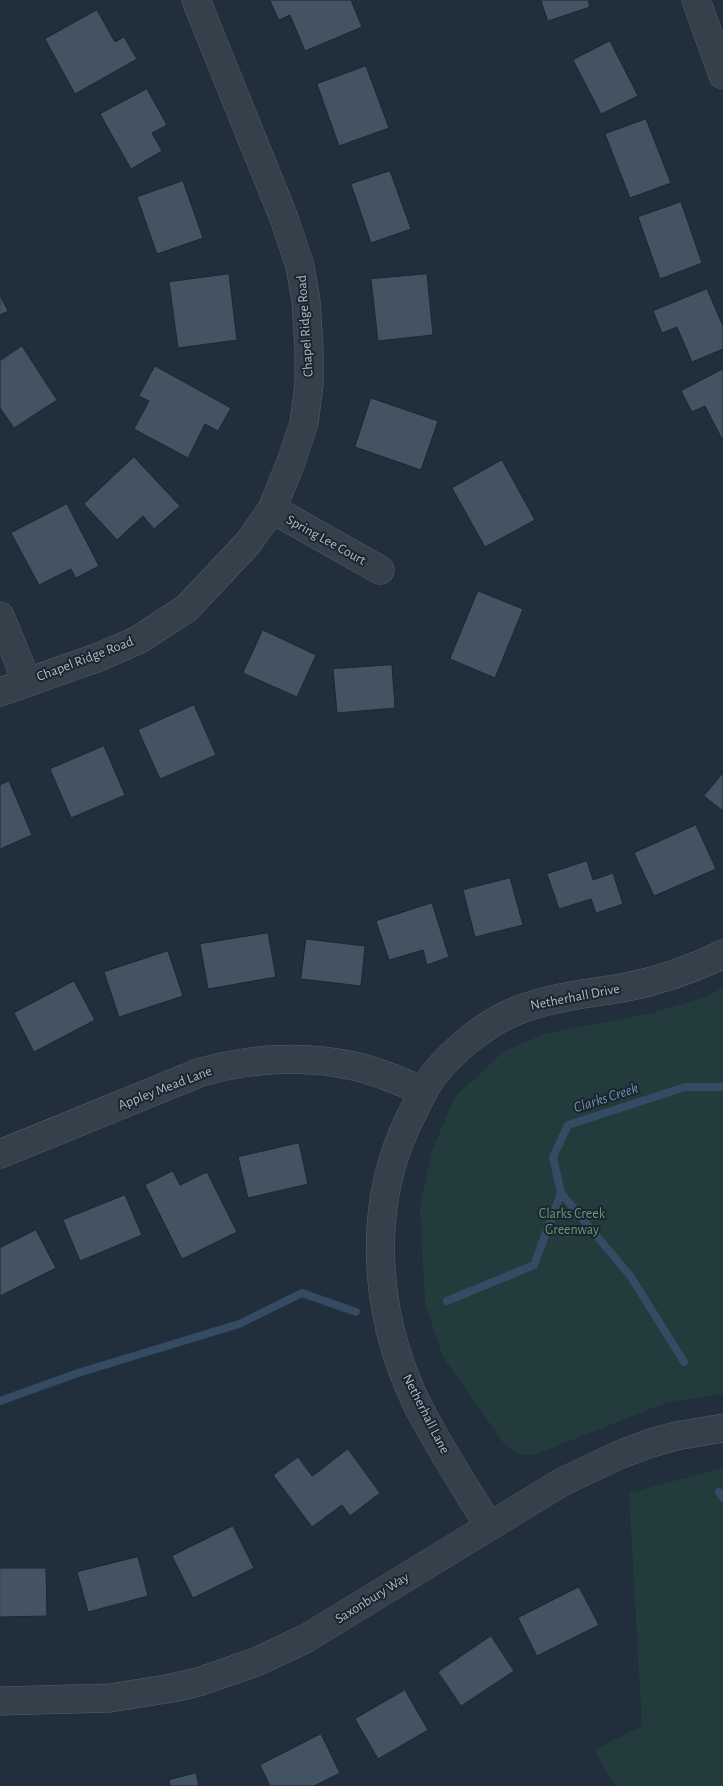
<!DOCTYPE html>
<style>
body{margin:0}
canvas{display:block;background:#212e3b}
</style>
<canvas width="723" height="1786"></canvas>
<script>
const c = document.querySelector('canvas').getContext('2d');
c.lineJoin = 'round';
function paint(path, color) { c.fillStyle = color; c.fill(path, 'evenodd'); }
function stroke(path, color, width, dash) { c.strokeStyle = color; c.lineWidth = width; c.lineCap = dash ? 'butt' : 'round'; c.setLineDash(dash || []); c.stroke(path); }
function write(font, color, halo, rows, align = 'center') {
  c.font = font + ' "Alegreya Sans",sans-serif'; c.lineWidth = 4; c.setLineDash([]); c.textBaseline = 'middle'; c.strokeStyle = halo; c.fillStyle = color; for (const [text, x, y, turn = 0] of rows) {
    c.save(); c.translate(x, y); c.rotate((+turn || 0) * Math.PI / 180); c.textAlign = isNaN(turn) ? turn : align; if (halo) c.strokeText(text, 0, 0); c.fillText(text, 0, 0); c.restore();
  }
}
const green = new Path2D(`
 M723,988V1394L668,1402L534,1455L518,1454L505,1445L443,1357L425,1303L420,1207L431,1154L454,1098L503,1052L544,1034L652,1013L706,997Z
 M723,1468V1786H615L594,1750L642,1726L629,1493Z`);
const stream = new Path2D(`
 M447,1301L534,1265L561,1193
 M684,1362L631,1277L561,1193L553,1157L568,1125L685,1087H723
 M0,1401L78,1373L239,1324L302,1293L356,1312
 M719,1492L723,1498`);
const building = new Path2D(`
 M270,0H351L362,27L305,51L290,15L279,20Z
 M541,0H588L590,7L548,21Z
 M97,10L115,42L124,37L137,59L75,94L45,39Z
 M610,41L638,96L601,114L573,60Z
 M366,66L389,128L339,146L317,84Z
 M147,89L167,125L152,133L162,151L131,169L100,114Z
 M646,119L671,183L630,198L605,134Z
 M390,171L411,229L371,243L351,184Z
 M183,181L203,238L157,254L137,197Z
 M681,202L702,263L660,279L638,217Z
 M229,274L237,340L178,348L169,282Z
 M427,274L433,335L378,341L371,279Z
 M707,289L723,326V349L692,362L677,327L662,333L653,311Z
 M0,295L8,311L0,315Z
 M22,346L57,400L14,428L0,408V361Z
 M155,366L231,408L218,431L205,424L188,458L134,429L149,401L139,396Z
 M723,369V441L705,406L692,412L681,391Z
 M371,398L438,421L421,470L355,447Z
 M134,457L180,506L154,529L143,516L117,540L84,504Z
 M502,460L535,520L485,547L452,488Z
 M67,504L99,566L76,578L71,569L39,585L11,533Z
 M478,591L523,609L495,678L450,659Z
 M263,630L316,655L297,697L243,673Z
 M392,665L395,708L337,713L333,669Z
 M194,705L216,755L160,779L138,730Z
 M104,746L125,795L71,818L50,769Z
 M723,773V811L704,796Z
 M9,781L32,835L0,849V785Z
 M696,825L716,869L654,896L634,853Z
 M587,861L593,880L613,873L623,904L596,913L591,899L559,909L547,874Z
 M510,878L523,925L475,937L463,890Z
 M432,903L449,957L427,965L423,950L389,960L376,921Z
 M268,933L276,977L208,989L200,944Z
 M306,939L365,946L361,986L301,979Z
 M168,951L183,996L119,1017L104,972Z
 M74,981L95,1020L34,1052L14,1013Z
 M299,1143L308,1184L248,1198L238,1157Z
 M173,1171L180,1185L207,1172L237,1232L182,1259L145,1185Z
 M125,1195L142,1235L80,1261L63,1220Z
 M36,1230L56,1268L0,1296V1248Z
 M348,1449L380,1493L350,1516L342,1505L312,1527L273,1475L298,1457L312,1476Z
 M233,1526L254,1568L193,1598L172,1556Z
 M138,1557L148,1596L88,1612L77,1572Z
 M0,1568H46L47,1616L0,1617Z
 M579,1587L599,1625L537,1656L518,1618Z
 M491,1636L514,1671L461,1706L438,1672Z
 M405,1690L428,1730L378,1759L355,1719Z
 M321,1734L340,1773L314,1786H270L260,1765Z
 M196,1773L199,1786H170L169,1780Z`);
const minor = new Path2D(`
 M696,0L723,75
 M272,509L380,570
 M0,616L27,682
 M0,692L99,657L138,640L187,608L248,543L272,509L291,462L304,423L309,385V348L306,301L300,266L284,218L196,0
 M0,1154L201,1072C251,1058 304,1055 354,1066C378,1071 401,1082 424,1091
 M489,1526C464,1485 436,1443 415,1400C373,1310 366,1203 412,1114C419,1100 426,1084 436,1072C454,1050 483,1026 509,1014C546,997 588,994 627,987C661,980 693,969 723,954
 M0,1701L110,1698L172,1688L198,1682L256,1662L305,1639L562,1482L619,1455L648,1444L676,1436L723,1428`);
const streetNames = [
 ["Chapel Ridge Road",305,326,-94],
 ["Spring Lee Court",326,540,29],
 ["Chapel Ridge Road",85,659,-21],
 ["Netherhall Drive",575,997,-11],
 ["Appley Mead Lane",165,1088,-21],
 ["Netherhall Lane",426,1414,63],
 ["Saxonbury Way",372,1598,-32]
];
const parkNames = [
 ["Clarks Creek",572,1214],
 ["Greenway",572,1230]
];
const waterNames = [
 ["Clarks Creek",606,1098,-18]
];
paint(green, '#233b3c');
stroke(stream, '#344b63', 8);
paint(building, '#445362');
stroke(building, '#1c2732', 1);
stroke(minor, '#535d69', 29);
stroke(minor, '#35404b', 28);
write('14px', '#b0bac7', '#1a2530', streetNames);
write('14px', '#66996e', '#1a2530', parkNames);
write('italic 15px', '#6f8dac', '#1a2530', waterNames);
</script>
